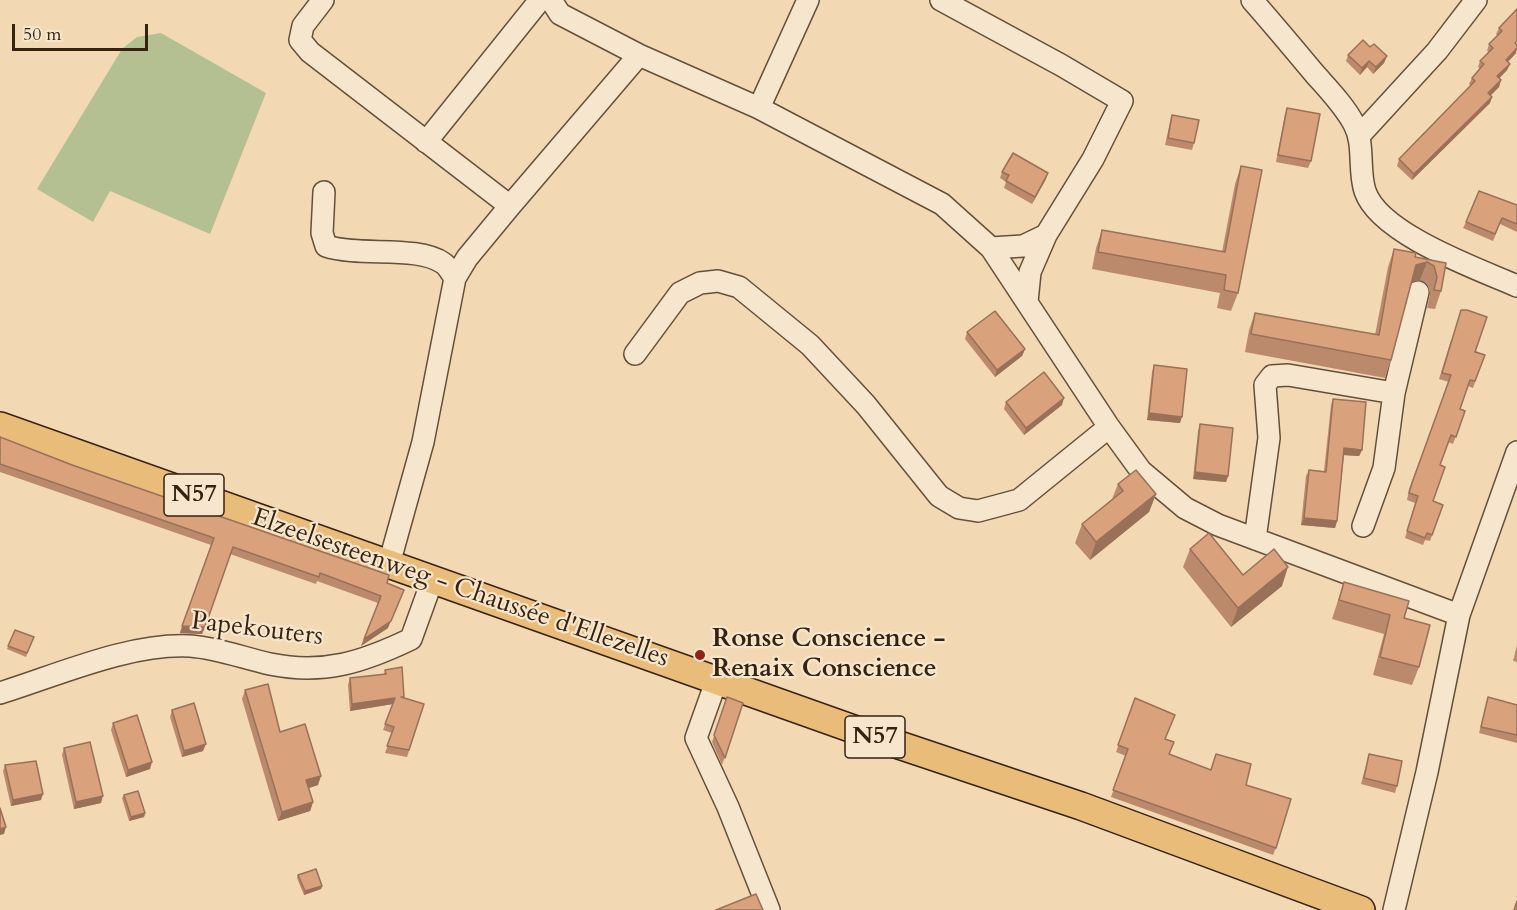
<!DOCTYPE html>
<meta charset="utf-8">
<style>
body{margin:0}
#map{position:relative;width:1517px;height:910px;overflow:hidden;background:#f3d8b4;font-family:Cardo,serif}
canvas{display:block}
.scale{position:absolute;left:12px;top:24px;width:136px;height:27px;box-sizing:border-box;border:3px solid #352210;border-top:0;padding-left:8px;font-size:18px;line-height:21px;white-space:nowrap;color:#352210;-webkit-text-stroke:4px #f7e6ce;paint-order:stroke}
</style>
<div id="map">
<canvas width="1517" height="910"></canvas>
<div class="scale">50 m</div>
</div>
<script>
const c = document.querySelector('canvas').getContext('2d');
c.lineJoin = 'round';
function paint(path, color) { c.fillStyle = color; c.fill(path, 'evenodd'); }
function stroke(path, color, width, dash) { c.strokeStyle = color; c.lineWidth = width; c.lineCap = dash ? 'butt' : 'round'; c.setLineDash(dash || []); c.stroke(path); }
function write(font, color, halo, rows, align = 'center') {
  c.font = font + ' Cardo,serif'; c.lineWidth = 4.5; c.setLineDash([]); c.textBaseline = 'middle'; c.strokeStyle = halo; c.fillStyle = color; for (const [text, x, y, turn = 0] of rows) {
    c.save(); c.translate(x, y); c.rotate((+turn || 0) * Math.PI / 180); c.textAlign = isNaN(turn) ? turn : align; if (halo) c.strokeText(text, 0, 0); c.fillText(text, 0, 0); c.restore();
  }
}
const green = new Path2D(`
 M161,33L266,93L210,234L110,191L93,222L37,189L122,49L137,37Z`);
const minor = new Path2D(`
 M323,0L303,26L300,40L310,52L510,206
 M551,0L560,14L639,55L759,108L942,204L991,248L1109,427L1141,471L1185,508L1218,525L1459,615
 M941,0L1061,65L1122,101L1093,159L1046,235L1023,246L991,248
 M1252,0C1273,24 1294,49 1314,73C1328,89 1344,105 1354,124C1365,144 1358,170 1365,191C1379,234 1478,269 1517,286
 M759,108L808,0
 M1359,136L1437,51L1476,0
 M426,142L540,0
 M324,192L322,233L326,246C360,257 417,245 443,263C448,266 451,273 455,278
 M1027,302L1030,272L1046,235
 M635,354L680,293L700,283L718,281L739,287L810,345L866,405L939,496L959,508L978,511L1019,500L1109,427
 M1394,393L1418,292
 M1255,539L1269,438L1265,385L1272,376L1288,375L1394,393L1384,468L1363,526
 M389,564L423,442L455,278L467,258L510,206L639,55
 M717,679L696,738L728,807L769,910
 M0,693C58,675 129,643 190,646C218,648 243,658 270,664C324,675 363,662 411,639L432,581
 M1394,910L1427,772L1459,615L1517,452`);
const major = new Path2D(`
 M0,426L887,741L1081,806L1361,910`);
const wall = new Path2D(`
 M1517,9L1516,53L1508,62L1510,64L1507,70L1499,78L1501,80L1499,87L1491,95L1490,103L1412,180L1397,166L1399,159L1471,86L1469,84L1472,78L1480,69L1478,67L1480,61L1489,52L1487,51L1489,44L1498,36L1496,34L1499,28Z
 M1370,47L1387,56L1384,63L1373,74L1367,67L1360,75L1346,61L1348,55Z
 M1287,108L1311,161L1308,168L1276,162L1285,114Z
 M1172,115L1194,143L1192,150L1165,145L1170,122Z
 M1241,166L1238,293L1231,311L1217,308L1220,293L1092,269L1096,248L1102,230L1222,252L1235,184Z
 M1002,172L1046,179L1032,204L1004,188L1006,182L1000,178Z
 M1517,205V232L1500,224L1493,241L1463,228L1466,222Z
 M1394,249L1415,257L1446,263L1441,291L1435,309L1427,308L1430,294L1427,283L1420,280L1411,282L1391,360L1385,378L1245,352L1249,330L1255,313L1375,335L1388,267Z
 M967,332L1025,349L1022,356L995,377L965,339Z
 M1451,340L1485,355L1473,388L1468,386L1460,409L1465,411L1453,444L1448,442L1440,465L1433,501L1443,505L1430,541L1425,540L1423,545L1405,538L1415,503L1407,500L1409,489L1449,382L1439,379Z
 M1154,365L1180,423L1147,420L1152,372Z
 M1333,399L1362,450L1359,456L1344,455L1337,521L1335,528L1301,525L1306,476L1309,470L1324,471L1331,405Z
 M1006,402L1062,405L1024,435L1004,409Z
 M1200,424L1228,476L1226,482L1193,479L1198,431Z
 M0,437L387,583L388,628L361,646L378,603L317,581L316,584L230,554L202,634L180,633L211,545L0,472Z
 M1118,484L1156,494L1149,512L1090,560L1075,543L1082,524L1112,499Z
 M1190,549L1243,575L1282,586L1231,627L1183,567Z
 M1344,582L1404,618L1419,667L1412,685L1373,675L1384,634L1332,619Z
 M15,630L34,637L26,657L7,649Z
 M1517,645V662L1513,661Z
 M385,670L404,698L424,704L407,757L385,753L392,733L383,730L393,704L350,711L348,685L350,678L384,674Z
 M245,690L280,732L318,785L309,788L313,802L310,811L278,821L242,699Z
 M727,697L743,703L722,765L712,742Z
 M1488,697L1517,705V743L1479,733Z
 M1135,698L1169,755L1246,785L1276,848L1273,855L1111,797L1126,756L1116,752Z
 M172,710L203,751L182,757L170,717Z
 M113,723L150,769L126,777L111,730Z
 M64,748L101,803L74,809L62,755Z
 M1369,754L1397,786L1395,793L1361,784Z
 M5,765L41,800L11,806L3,771Z
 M124,795L145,813L144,817L129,821L122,798Z
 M298,875L322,886L321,889L304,895L297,878Z`);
const shadedWall = new Path2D(`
 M1517,48L1516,53L1503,67L1506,60Z
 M1387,56L1384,63L1373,74L1376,67Z
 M1369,61L1367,67L1360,75L1362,68Z
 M1510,64L1507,70L1495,83L1497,76Z
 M1501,80L1499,87L1486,100L1488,93Z
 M1492,97L1490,103L1412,180L1414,174Z
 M1048,173L1046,179L1032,204L1035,197Z
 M1427,262L1420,280L1409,283L1416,265Z
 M1025,349L1022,356L995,377L997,370Z
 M1064,398L1062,405L1024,435L1026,428Z
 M1149,413L1182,417L1180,423L1147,420Z
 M1344,448L1362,450L1359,456L1342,455Z
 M1195,472L1228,476L1226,482L1193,479Z
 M1156,494L1149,512L1090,560L1096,542Z
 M1304,518L1337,521L1335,528L1301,525Z
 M1288,567L1282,586L1231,627L1238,608Z
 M401,597L388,628L361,646L364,639Z
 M182,626L205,627L202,634L180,633Z
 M395,698L393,704L350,711L352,704Z
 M206,744L203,751L182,757L184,751Z
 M152,762L150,769L126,777L128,770Z
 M321,776L318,785L303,790L306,780Z
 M43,794L41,800L11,806L13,800Z
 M103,796L101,803L74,809L76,802Z
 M313,802L310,811L278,821L282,812Z
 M145,813L144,817L129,821L131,817Z
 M6,827L4,834L0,835V829Z
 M322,886L321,889L304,895L305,891Z`);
const building = new Path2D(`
 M1517,9V41L1515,43L1517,45V48L1506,60L1510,64L1497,76L1501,80L1488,93L1492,97L1414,174L1399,159L1475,81L1472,78L1484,64L1480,61L1493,48L1489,44L1502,31L1499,28Z
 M1363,40L1370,47L1374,44L1387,56L1376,67L1369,61L1362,68L1348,55Z
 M1287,108L1320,114L1311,161L1278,155Z
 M1172,115L1199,120L1194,143L1168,138Z
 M1013,153L1048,173L1035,197L1006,181L1009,175L1002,172Z
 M1241,166L1262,170L1238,293L1224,290L1226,275L1098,252L1102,230L1225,252Z
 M1479,191L1517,205V224L1502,218L1495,234L1466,222Z
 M1394,249L1416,253L1415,257L1446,263L1441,291L1434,290L1437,277L1434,266L1427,262L1416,265L1391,360L1251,334L1255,313L1379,335Z
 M1461,310H1467L1487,317L1475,352L1485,355L1475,381L1470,380L1460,409L1465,411L1456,437L1451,435L1440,465L1445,467L1433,501L1443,505L1432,535L1427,533L1425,538L1407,531L1418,496L1409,493L1412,483L1451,375L1442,373Z
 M995,311L1025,349L997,370L967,332Z
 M1154,365L1187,369L1182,417L1149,413Z
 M1044,372L1064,398L1026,428L1006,402Z
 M1333,399L1366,402L1362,450L1344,448L1337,521L1304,518L1309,470L1326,472Z
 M1200,424L1233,428L1228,476L1195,472Z
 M0,437L72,465L389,575L387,583L404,590L391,621L364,639L381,596L320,573L319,577L233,547L205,627L182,626L214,538L0,464Z
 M1136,470L1156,494L1096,542L1082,524L1123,491L1118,484Z
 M1209,533L1243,575L1274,549L1288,567L1238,608L1190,549Z
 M1344,582L1409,601L1404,618L1430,625L1419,667L1380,657L1390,615L1339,600Z
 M15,630L34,637L27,653L8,646Z
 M402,667L404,697H401L424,704L409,750L387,746L394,727L385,724L395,698L352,704L350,678L386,674L385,670Z
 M268,684L280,732L305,724L321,776L306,780L313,802L282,812L245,690Z
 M727,697L743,703L725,758L714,735Z
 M1488,697L1517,705V735L1481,727Z
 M1135,698L1175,715L1165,739L1174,742L1169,754L1211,770L1216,754L1251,764L1246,785L1291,799L1276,848L1113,790L1128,749L1118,745Z
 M194,703L206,744L184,751L172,710Z
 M137,715L152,762L128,770L113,723Z
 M90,742L103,796L76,802L64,748Z
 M1369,754L1402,761L1397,786L1364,778Z
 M36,761L43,794L13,800L5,765Z
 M138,791L145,813L131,817L124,795Z
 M0,808L6,827L0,829Z
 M316,869L322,886L305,891L298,875Z
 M756,894L763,910H716Z
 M1517,901V910H1514Z`);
const markers = [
 [700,655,6,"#8f2418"]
];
const shields = [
 [194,495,60],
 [875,737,60]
];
const shieldNames = [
 ["N57",194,495],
 ["N57",875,737]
];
const streetNames = [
 ["Elzeelsesteenweg - Chaussée d'Ellezelles",460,589,19],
 ["Papekouters",257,630,7]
];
const poiNames = [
 ["Ronse Conscience -",712,640],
 ["Renaix Conscience",712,670]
];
paint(green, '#b5c092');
stroke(minor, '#645039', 24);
stroke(major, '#352210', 30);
stroke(minor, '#f7e6ce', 21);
stroke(major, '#eabc7a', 27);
paint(wall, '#bb8a6c');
paint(shadedWall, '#997158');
paint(building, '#daa17d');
stroke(building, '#997158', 1.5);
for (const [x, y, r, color] of markers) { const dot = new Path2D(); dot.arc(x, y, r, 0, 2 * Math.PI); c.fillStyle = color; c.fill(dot); stroke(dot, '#f7e6ce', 2); }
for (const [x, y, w] of shields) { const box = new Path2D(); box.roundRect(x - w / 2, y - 21, w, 42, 4.5); c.fillStyle = '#f7e6ce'; c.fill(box); stroke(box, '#352210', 1.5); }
write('bold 24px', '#352210', null, shieldNames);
write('26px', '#352210', '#f7e6ce', streetNames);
write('bold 26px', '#352210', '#f7e6ce', poiNames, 'left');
</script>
